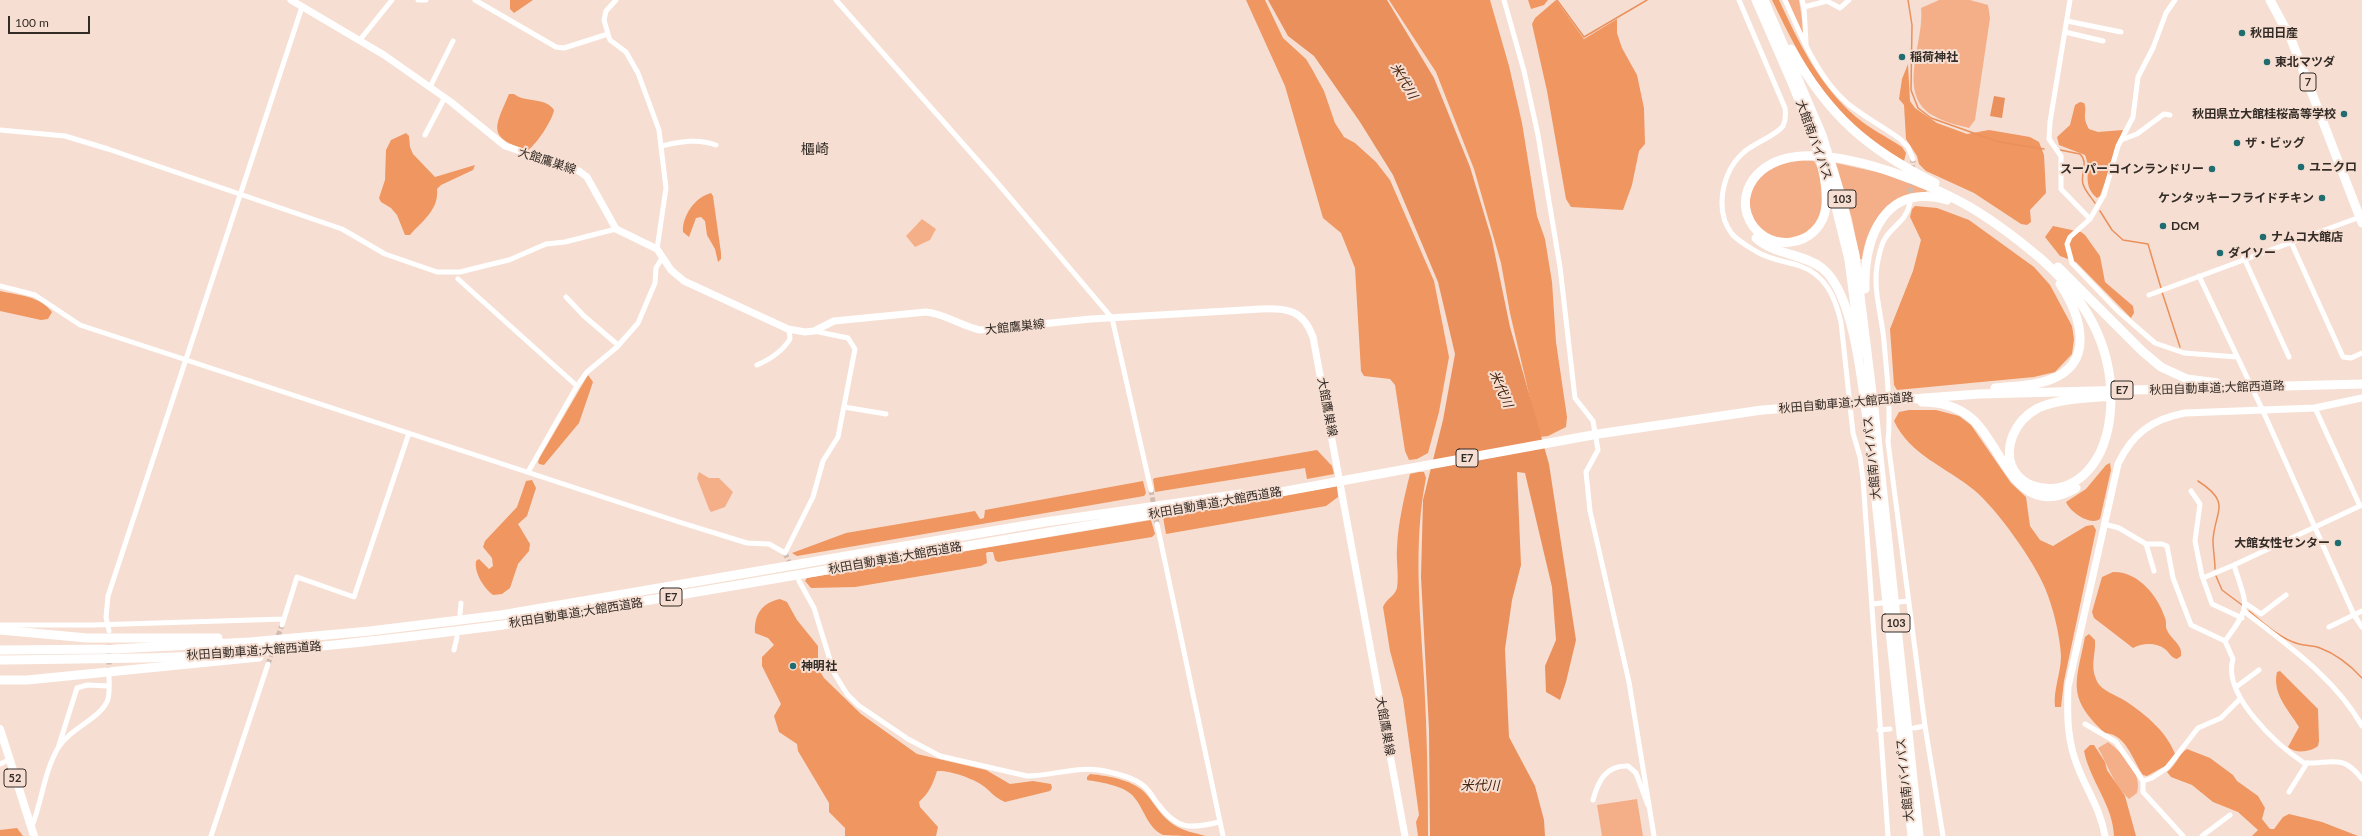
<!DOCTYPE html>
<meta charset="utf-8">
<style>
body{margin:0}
#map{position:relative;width:2362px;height:836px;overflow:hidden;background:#f6dfd2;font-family:Lato,sans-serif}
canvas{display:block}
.scale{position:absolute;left:8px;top:16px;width:82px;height:18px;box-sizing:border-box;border:2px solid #332b26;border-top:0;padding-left:5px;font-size:12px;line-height:14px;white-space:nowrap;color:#332b26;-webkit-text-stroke:3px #f6dfd2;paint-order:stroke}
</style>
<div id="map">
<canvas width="2362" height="836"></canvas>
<div class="scale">100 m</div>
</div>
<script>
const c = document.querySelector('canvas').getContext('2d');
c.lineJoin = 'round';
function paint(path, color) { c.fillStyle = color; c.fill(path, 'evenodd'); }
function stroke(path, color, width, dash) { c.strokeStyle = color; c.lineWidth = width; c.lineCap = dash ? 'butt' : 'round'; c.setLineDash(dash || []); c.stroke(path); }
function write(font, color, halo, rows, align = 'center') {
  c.font = font + ' Lato,"Noto Sans JP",sans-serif'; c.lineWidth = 4; c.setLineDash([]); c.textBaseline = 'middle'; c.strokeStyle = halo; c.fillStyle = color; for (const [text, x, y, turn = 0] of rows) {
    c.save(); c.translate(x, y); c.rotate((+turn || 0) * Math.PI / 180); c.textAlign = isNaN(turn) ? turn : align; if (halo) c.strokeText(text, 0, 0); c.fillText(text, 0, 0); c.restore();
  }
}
const green = new Path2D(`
 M1787,0H1799L1804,32L1802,33Z
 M1939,0H1970L1988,5L1990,18L1975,120L1969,128C1957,125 1944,122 1934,116C1895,95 1925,42 1921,8Z
 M1799,160L1814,161C1822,173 1826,200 1820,214C1814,228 1804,239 1789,239C1763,238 1745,218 1751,192C1753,187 1756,180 1760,176C1771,168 1786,162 1799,160Z
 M1836,163L1881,173L1927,190L1926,192C1888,195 1867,222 1862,259H1860L1852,219Z
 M922,219L936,229L930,240L915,247L906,236Z
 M699,472L709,478H719L733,492L725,507L711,512L709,509L697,478Z
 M2108,742C2123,753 2143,774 2137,793L2129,799C2114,786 2108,765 2098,748Z
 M1637,799L1643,836H1602L1597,805Z`);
const forest = new Path2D(`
 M510,0H533L514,13L510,9Z
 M1246,0H1265L1283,38L1306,59L1312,69L1324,91L1335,123L1344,137L1355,143L1376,162L1390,180L1434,281L1449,357L1439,412L1428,453L1417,459L1409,460L1405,451L1395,385L1390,379L1364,376L1361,371L1355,268L1341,233L1323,218L1285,86Z
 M1389,0H1490L1509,66L1522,123L1537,216L1545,239L1552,282L1556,342L1567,417L1566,427L1548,436L1539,437L1510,313L1501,263L1474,169L1436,72Z
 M1528,0H1548L1544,5L1531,9Z
 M1556,0L1584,39L1617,19V33L1622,48L1637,75L1644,108L1645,144L1639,151L1632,185L1623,210L1571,207L1566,199L1547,91L1532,24L1535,18Z
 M1772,0H1779C1799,43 1819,85 1856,117C1869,128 1887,137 1902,147L1906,153L1904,161C1834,124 1805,68 1772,0Z
 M1908,64L1910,101L1915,108L1937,123L1967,134L1989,130L2030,137L2039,142L2044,155L2046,193L2030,210L2031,222L2027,225L2021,224L1974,193L1926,171L1919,164L1917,156L1906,139L1904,105L1899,99L1902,79Z
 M509,94H514C525,103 546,97 554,110C553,119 537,144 528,150C486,138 495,127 509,94Z
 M2080,102L2084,103C2088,112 2081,115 2089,129L2098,132L2123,130L2100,196L2097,198C2081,185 2092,171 2085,155L2059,145L2057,137L2070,125L2075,105Z
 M406,133L409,136L410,147L413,154L435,177L475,165L473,170L441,185L437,189C439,210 423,220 410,235H405L397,215L391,208L381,202L379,198L385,180L386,150L391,140Z
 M711,193L713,196L721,253V259L718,262L715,249L707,235L705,221L701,217L696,218L689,237L683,232C682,216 695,197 711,193Z
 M1915,206L1937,208L1969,220L2034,267L2050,285L2072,326L2074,339L2072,354L2055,372L2034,377L1897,390L1894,385L1890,329L1913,271L1921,240L1910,217L1912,209Z
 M2053,226L2081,232L2085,235L2100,256L2105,282L2133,306L2134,313L2131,318L2076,262L2060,256L2045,237Z
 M0,291C18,295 40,296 52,312L48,319L41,320L0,311Z
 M588,375L593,382L579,423L544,465L539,464L538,462L540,457Z
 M1909,410H1936L1959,416L1971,425L2011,483L2026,497L2030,526L2040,540L2053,546L2086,526L2093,525L2096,530L2064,681L2061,707H2055C2053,690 2061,673 2061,656C2060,635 2053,607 2045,588C2034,561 1996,508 1974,490C1946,467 1910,455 1894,421L1899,412Z
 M1317,450L1332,466L1334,474L1307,479L1305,468L1155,492L1153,479L1155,478Z
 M2110,463L2111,470L2100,519C2090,526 2070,512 2066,502L2086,489L2106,465Z
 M1419,472H1424L1426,478C1413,543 1420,612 1424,678C1427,731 1428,783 1428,836H1418L1416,822L1419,815L1403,699L1390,651L1383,607C1386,599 1395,596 1397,588C1399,575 1396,560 1397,548C1398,523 1404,498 1410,474Z
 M532,480L536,488L527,516L518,524L530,544L529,551L518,564L510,588L502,594L493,595C484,588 474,573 476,561L479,559L489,569L493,566L492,558L483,547L485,541L517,507L526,481Z
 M1143,481L1146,493L1144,496L797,556L792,553L846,533L975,511L980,519L984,518L985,510Z
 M1337,486L1338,497L1326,506L1166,534L1163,517Z
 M1151,520L1155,534L1152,537L998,562L995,560L993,552H988L986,553L987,563L981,566L855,587L811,588L805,581L807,578Z
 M2113,572C2138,571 2158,596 2165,618C2167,622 2165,627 2167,630C2171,640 2183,644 2181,656L2177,659C2170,657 2170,653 2165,649C2156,642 2142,643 2133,648L2094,618L2092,612L2102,577Z
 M780,599L787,602L797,620L818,646V668L824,678L861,714L917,754L986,770L1010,784L1033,781L1051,784L1052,788L1050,791L1005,802C993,797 991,791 982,785C972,778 949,770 937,771C933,784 929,793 919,802L920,807L938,827L936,836H845V828L829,812V803L798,751L797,744L779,732L774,716L781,704L762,666V657L774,645L768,638L755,633C754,614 762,603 780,599Z
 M2089,634L2095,640C2096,654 2090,665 2096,679C2100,691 2117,695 2127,702C2146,715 2167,732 2175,754L2165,766L2147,776L2143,775C2132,759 2126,734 2105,733C2066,697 2076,683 2085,637Z
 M2280,671L2318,709L2319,741L2318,746C2310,752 2296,754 2288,747L2299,727C2288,709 2272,694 2277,672Z
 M2090,745H2094L2105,762L2107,770L2125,796L2136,836H2114C2113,805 2090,781 2084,751Z
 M2187,749L2210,758L2233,775L2237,781L2258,796L2265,808L2262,819L2270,829H2274L2283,817L2289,814L2322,822L2358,836H2252L2258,830L2238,812L2213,802L2192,785L2171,777L2167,772C2177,764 2179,754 2187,749Z
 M1090,774C1109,776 1135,780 1147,795C1156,806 1162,817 1174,825C1183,831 1195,833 1206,836C1196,836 1171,836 1163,835C1146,827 1144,806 1131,794C1121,785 1099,782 1087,780V777Z
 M17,828L23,836H0V830Z`);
const water = new Path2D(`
 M1268,0H1387L1434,78L1470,167L1492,240L1510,327L1549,464L1576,640L1566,682L1560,700L1546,692L1545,666L1556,640L1552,587L1525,473L1517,472L1521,565L1512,600L1505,649L1509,737L1535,786L1544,820L1545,836H1430L1429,729L1421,577L1423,500L1443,420L1455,354L1438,282L1393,175L1360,122L1314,56L1288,36Z
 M1994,96L2005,98L2002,118L1990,116Z`);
const stream = new Path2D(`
 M1557,0L1584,37L1647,0
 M1908,0L1912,25L1911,90L1918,108L1931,118L1999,142L2044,149
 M2060,150L2080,154C2089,163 2080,173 2083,184C2085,191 2091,197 2095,203
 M2100,211L2112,230L2123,240L2148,244L2161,288
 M2162,292L2180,347
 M2198,481C2232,503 2215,510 2213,540C2213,550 2215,559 2215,569
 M2216,576L2222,590L2242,605
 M2249,611C2263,623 2281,639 2299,644C2305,646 2313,645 2320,648C2336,654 2351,666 2362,678`);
const streetTunnel = new Path2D(`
 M1910,200L1913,159
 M1151,490L1157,524
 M785,553L791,567
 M109,637V673
 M268,664L282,625`);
const street = new Path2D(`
 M418,0H426
 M475,0L556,47L564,48L608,34
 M616,0L606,11L604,20L608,34L610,40L626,52L638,73L659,130L666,188L657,249
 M836,0L995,180L1112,318L1151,490
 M1504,0L1524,71L1538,135L1560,267L1575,398L1593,421L1598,450L1586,472L1590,511L1629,682L1654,836
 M1739,0L1785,108C1786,115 1786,120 1783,126C1776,136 1753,143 1743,153C1722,172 1714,211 1732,234C1738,241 1749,247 1757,252C1771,260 1785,261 1800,266C1826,275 1835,297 1841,322L1853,433L1860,457L1863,479L1888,836
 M1785,0C1801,35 1817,77 1847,103C1863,116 1883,127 1900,139L1908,147L1913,159
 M1802,0L1804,7L1806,43
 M2070,0L2050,122L2049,139L2061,156V189L2090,219
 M2175,0L2166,13L2153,48L2138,77L2133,117L2118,146L2104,195L2090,219L2070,237L2067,244L2072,263L2118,311L2155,343L2184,353L2237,357
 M1804,7L1827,1L1840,8L1849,0
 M2067,21L2121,32
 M2065,32L2103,41
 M359,41L392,0
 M430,87L453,41
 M0,130L65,136L108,149L342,229L385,254L437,272H460L488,265L509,260L546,244L565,242L616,229
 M425,135L445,97
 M2121,140L2137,134L2164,114L2170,115
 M661,146C680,142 697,138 716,145
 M1910,203C1906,221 1896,223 1886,237C1880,245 1879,256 1877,266C1873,291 1882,316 1884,342C1887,375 1891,409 1888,442L1925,726L1943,836
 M2291,242L2343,357L2351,358L2362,353
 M2244,258L2289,357
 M2199,276L2263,411L2354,615L2362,627
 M458,279L577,386
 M0,286L35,295L80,325L679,522L747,543L769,544L785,553L813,497L823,461L838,437L855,349L848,338L814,331
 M2149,295L2360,217
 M566,297L584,316L618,345
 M757,365C771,359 782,352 790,339L789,329
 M844,407L886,414
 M2315,408L2360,506
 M528,472L577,386L587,372L617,347L638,323L655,283L656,268L662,258
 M2191,491L2200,504L2195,541L2202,576L2212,604L2242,618
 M2362,505L2234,565C2247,607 2252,605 2225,641L2233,659C2222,695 2277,745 2304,763C2332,764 2342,753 2362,779
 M1157,524L1223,836
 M2104,524L2119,528L2146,544H2162L2167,546L2173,578L2191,625L2225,641
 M2146,544L2154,571
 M2203,578L2234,565
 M799,581L814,608L834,673L847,694L858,705L908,739L940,756L1027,776C1054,776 1081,764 1109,772C1122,775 1138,779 1147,789C1152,794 1154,800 1158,804C1177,830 1190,829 1219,822
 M1899,602L1908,601
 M2245,603L2261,614L2286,595
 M1872,604L1882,603
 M2245,612C2287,645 2335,678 2362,726
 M460,614L461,603
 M0,625H93L284,619
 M282,625L297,577L354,597L409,433
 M2329,627L2362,611
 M109,631L106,617L108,596L302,7
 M454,650L457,637
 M2236,687L2259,670
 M2085,724L2116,742L2143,781V792L2183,836
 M1914,728L1925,726
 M1879,730L1890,729
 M59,745L77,688L87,685L109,686
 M0,764L9,760
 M2143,781L2152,778L2167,768L2198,728L2221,718L2240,699
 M2289,792L2307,763
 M1593,800C1598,781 1606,765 1628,766L1636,773L1648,805
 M32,826C42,801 44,772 58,748C70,728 102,718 108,699C110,691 109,682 109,674
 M211,836L268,664
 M2202,836L2230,815`);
const secondary = new Path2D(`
 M291,0L384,55L451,102L505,146L579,171L587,177L616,229L657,249L671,270L684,281L788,329L805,332L814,331L834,321L926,312C946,314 961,326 980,330L1091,319L1261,309C1288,308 1303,310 1313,337L1405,836
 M2105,836C2101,811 2088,792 2079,770C2067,742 2067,717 2068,687L2118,464C2132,434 2152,419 2185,413L2315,408L2362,398`);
const primary = new Path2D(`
 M0,729L34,836`);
const highway = new Path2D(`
 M1756,0L1793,85
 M1764,0L1822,135L1841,196L1855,255L1874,409L1919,836
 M2270,0L2291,39L2362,223
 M1791,49C1829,116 1867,149 1935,183
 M1791,80C1805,116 1829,166 1826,205C1823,249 1761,257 1747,214C1742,198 1749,181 1761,171C1805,132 1917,178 1961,202C1989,217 2015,237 2040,258C2082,295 2111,340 2111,398C2110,524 1987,501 2013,435C2018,423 2027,414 2038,408C2060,398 2089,398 2113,396
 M1829,179L1849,260L1861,353
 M1756,238C1774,255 1802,253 1822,268C1857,296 1863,397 1870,441
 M2058,267L2142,351L2161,367L2187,379L2217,383
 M1865,289C1864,238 1884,182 1947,200
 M1995,388C2014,386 2035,386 2052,379C2096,361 2080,314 2060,284
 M1922,402C1940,402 1957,406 1971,418C2003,445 2016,523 2076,488
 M1869,435L1912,836
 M0,630L87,638H218
 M0,650L115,649L250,642L370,631L501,615L1045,522L1241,494
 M0,660C58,659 117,659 175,657C285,652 394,639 503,625L1226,502L1598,434L1762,410L1979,394L2362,384
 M0,680H27L259,657`);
const markers = [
 [2242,33,4,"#206c70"],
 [1902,57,4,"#206c70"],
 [2267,62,4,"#206c70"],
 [2344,114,4,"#206c70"],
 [2237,143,4,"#206c70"],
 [2301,167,4,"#206c70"],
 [2212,169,4,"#206c70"],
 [2322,198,4,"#206c70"],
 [2163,226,4,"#206c70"],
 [2263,237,4,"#206c70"],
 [2220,253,4,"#206c70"],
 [2338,543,4,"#206c70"],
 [793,666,4,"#206c70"]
];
const shields = [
 [2308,82,16],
 [1842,199,28],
 [2122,390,22],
 [1467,458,22],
 [671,597,22],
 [1896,623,28],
 [15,778,22]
];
const shieldNames = [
 ["7",2308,82],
 ["103",1842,199],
 ["E7",2122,390],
 ["E7",1467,458],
 ["E7",671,597],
 ["103",1896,623],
 ["52",15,778]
];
const poiNames = [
 ["秋田日産",2250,33],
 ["稲荷神社",1910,57],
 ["東北マツダ",2275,62],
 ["秋田県立大館桂桜高等学校",2336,114,"right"],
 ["ザ・ビッグ",2245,143],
 ["ユニクロ",2309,167],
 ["スーパーコインランドリー",2204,169,"right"],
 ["ケンタッキーフライドチキン",2314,198,"right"],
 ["DCM",2171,226],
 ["ナムコ大館店",2271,237],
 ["ダイソー",2228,253],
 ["大館女性センター",2330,543,"right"],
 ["神明社",801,666]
];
const streetNames = [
 ["大館南バイパス",1814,140,70],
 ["大館鷹巣線",547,161,18],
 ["大館鷹巣線",1015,327,-6],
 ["秋田自動車道;大館西道路",2217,388,-2],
 ["秋田自動車道;大館西道路",1846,403,-5],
 ["大館鷹巣線",1327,407,79],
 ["大館南バイパス",1872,458,-96],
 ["秋田自動車道;大館西道路",1215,503,-10],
 ["秋田自動車道;大館西道路",895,558,-10],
 ["秋田自動車道;大館西道路",576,613,-9],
 ["秋田自動車道;大館西道路",254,651,-4],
 ["大館鷹巣線",1385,726,80],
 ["大館南バイパス",1905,780,-96]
];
const waterNames = [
 ["米代川",1404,81,59],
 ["米代川",1501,389,67],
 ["米代川",1480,786]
];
const quarterNames = [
 ["櫃崎",815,149]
];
paint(green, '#f4af89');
paint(forest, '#ef9661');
paint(water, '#ea905c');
stroke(stream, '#ea905c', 1.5);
stroke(streetTunnel, '#cfbbb0', 5, [5, 2.5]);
stroke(street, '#fff', 5);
stroke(secondary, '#fff', 7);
stroke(primary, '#fff', 8);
stroke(highway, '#fff', 9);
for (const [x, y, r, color] of markers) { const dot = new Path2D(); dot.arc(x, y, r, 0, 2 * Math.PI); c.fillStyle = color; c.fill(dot); stroke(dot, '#f6dfd2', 1.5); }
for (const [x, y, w] of shields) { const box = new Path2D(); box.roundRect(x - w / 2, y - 9, w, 18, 3); c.fillStyle = '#f6dfd2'; c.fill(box); stroke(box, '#332b26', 1); }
write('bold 11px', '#332b26', null, shieldNames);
write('bold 12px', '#332b26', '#f6dfd2', poiNames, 'left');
write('12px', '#332b26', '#f6dfd2', streetNames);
write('italic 13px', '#46220c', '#f6dfd2', waterNames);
write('14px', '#332b26', '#f6dfd2', quarterNames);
</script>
